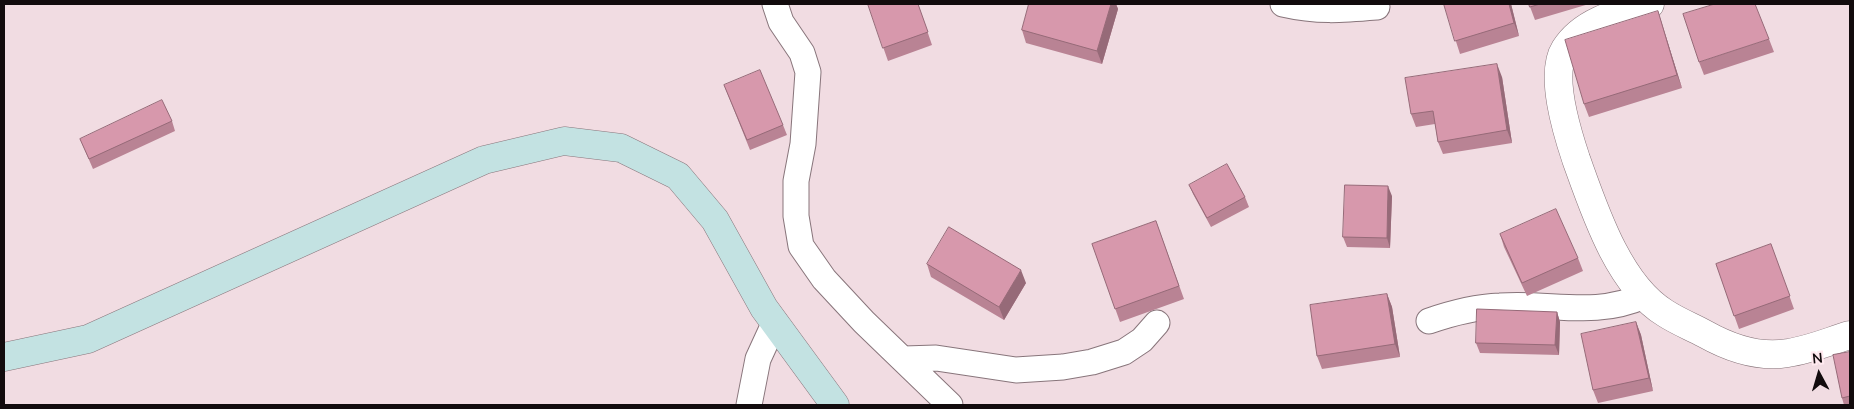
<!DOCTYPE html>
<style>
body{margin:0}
#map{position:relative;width:1854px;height:409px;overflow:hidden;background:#f1dce2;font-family:"Nunito Sans",sans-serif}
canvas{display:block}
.frame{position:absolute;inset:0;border:5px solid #120b0d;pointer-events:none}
.north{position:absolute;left:1794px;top:349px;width:50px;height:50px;-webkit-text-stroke:4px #ffe9ef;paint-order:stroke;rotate:354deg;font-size:14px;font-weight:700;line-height:20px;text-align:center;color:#120b0d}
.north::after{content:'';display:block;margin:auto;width:18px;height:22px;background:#120b0d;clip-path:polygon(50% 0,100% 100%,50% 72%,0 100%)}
</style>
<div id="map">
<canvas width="1854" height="409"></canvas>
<div class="frame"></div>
<div class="north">N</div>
</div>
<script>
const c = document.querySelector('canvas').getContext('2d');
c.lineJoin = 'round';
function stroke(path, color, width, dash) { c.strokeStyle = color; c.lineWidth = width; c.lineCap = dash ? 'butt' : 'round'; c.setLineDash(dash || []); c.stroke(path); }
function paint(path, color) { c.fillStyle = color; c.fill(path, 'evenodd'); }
const minor = new Path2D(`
 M775,4L781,22L802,53L808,72L803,144L796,181V216L801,246L824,279L864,322L950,405
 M1283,4C1318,12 1341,10 1377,7
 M1429,321C1452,313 1475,307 1500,306C1552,302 1593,318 1644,296
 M904,359L936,358L1016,370L1063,367L1092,362L1124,352L1142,340L1157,323
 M749,405L758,359L775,322`);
const tertiary = new Path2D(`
 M1650,4C1621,12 1583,20 1565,49C1549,74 1567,132 1576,159C1594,209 1618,284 1665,313C1677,321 1692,327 1705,334C1730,348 1759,358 1788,353C1809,350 1830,341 1850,335`);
const secondary = new Path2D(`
 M4,357L88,339L484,160L564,141L621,148L678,176L715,220L764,308L835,405`);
const wall = new Path2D(`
 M868,4H918L932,45L888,61Z
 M1029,4H1116L1118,9L1102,64L1026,43L1022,30Z
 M1444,4H1511L1519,36L1460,54Z
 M1529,4H1589L1535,20Z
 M1658,11L1682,88L1589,117L1584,104Z
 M1769,39L1774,52L1704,75L1699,62Z
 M1502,77L1512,143L1443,154L1438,142L1435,124L1416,127L1411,114Z
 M724,85L783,125L787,135L750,150Z
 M172,121L175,131L93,169L80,139Z
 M1189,185L1245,197L1249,207L1211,227L1193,194Z
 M1392,196L1390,248L1347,247L1343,237Z
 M1156,221L1184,299L1120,322L1092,244Z
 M1500,234L1578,258L1583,271L1527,296L1504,247Z
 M1771,244L1794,309L1739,329L1716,264Z
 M927,264L1026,283L1004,320L931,277Z
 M1387,294L1392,307L1400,357L1322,369L1317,356Z
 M1557,312L1560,322L1559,355L1480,353L1476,343Z
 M1636,322L1641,335L1653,391L1598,403L1593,390Z
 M1850,352V405H1844L1842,398Z`);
const shadedWall = new Path2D(`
 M1111,4H1116L1118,9L1102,64L1097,51Z
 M1509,4H1511L1519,36L1514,23Z
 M1658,11L1662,24L1682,88L1677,75Z
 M1497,64L1502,77L1512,143L1507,130Z
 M1388,186L1392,196L1390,248L1387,238Z
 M1021,270L1026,283L1004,320L999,307Z
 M1387,294L1392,307L1400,357L1395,344Z
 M1557,312L1560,322L1559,355L1555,345Z
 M1636,322L1641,335L1653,391L1649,378Z`);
const building = new Path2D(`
 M868,4H918L928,32L883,48Z
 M1029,4H1111L1097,51L1022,30Z
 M1444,4H1509L1514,23L1455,41Z
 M1529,4H1540L1530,7Z
 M1715,4H1755L1769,39L1699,62L1683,14Z
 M1658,11L1677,75L1584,104L1565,40Z
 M1497,64L1507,130L1438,142L1433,111L1411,114L1405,78Z
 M760,70L783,125L747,140L724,85Z
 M162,100L172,121L89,159L80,139Z
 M1227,164L1245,197L1207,218L1189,185Z
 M1345,185L1388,186L1387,238L1343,237Z
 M1556,209L1578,258L1522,283L1500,234Z
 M1156,221L1179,286L1115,309L1092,244Z
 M949,227L1021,270L999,307L927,264Z
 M1771,244L1790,296L1734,316L1716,264Z
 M1387,294L1395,344L1317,356L1310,305Z
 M1477,309L1557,312L1555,345L1476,343Z
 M1636,322L1649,378L1593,390L1581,334Z
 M1850,352V396L1842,398L1833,355Z`);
stroke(minor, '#88757b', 27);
stroke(tertiary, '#88757b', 29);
stroke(secondary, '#88757b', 29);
stroke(minor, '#fff', 25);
stroke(tertiary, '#fff', 28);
stroke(secondary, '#c3e2e2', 28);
paint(wall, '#b98394');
paint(shadedWall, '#966a78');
paint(building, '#d798ac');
stroke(building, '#966a78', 1);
</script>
